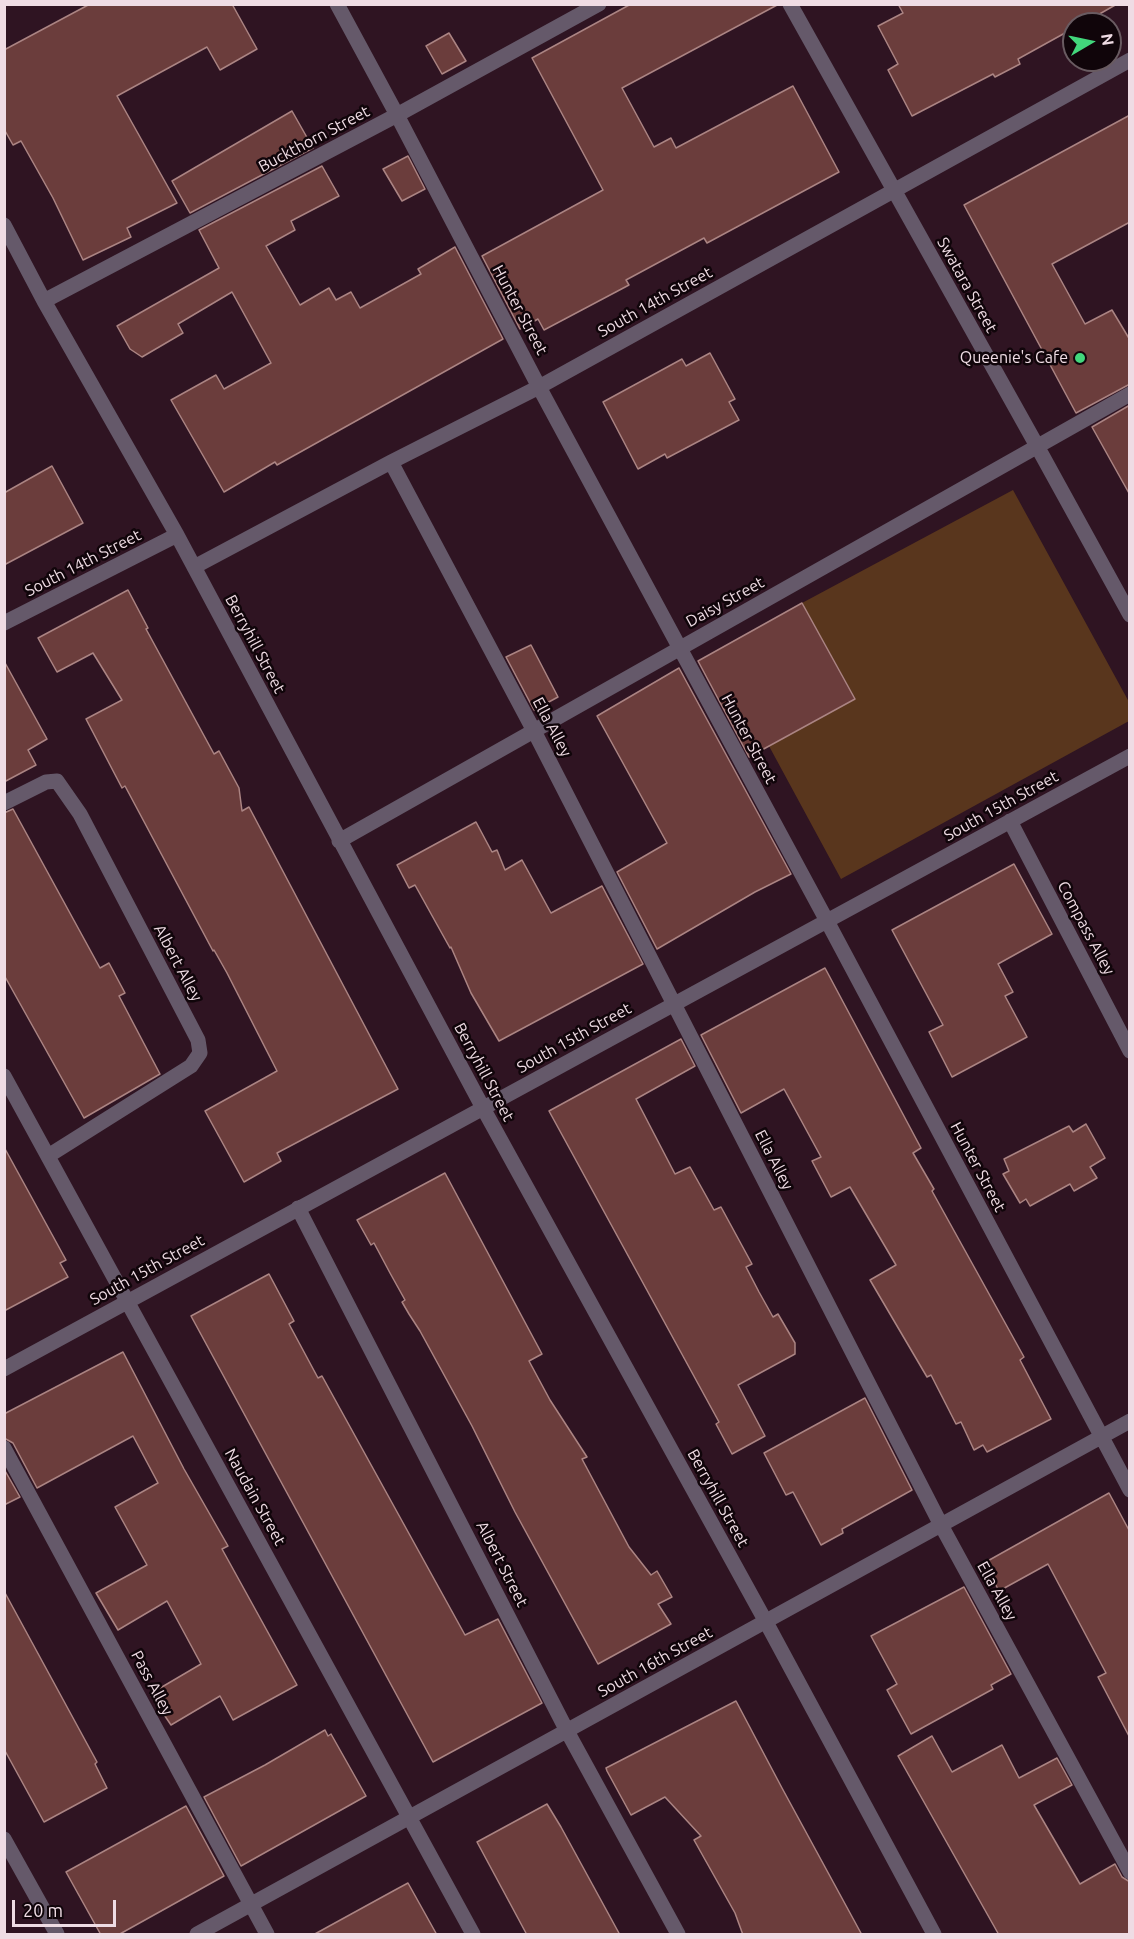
<!DOCTYPE html>
<style>
body{margin:0}
#map{position:relative;width:1134px;height:1939px;overflow:hidden;background:#2f1422;font-family:Ubuntu,sans-serif}
canvas{display:block}
.frame{position:absolute;inset:0;border:6px solid #efdce4;pointer-events:none}
.north{position:absolute;left:1062px;top:12px;width:60px;height:60px;box-sizing:border-box;background:#10050a;border:2px solid #695b61;border-radius:50%;rotate:81deg;font-size:16px;font-weight:700;line-height:24px;text-align:center;color:#efdce4}
.north::after{content:'';display:block;margin:auto;width:21px;height:27px;background:#42d77c;clip-path:polygon(50% 0,100% 100%,50% 72%,0 100%)}
.scale{position:absolute;left:12px;top:1900px;width:104px;height:27px;box-sizing:border-box;border:3px solid #efdce4;border-top:0;padding-left:8px;font-size:18px;line-height:21px;white-space:nowrap;color:#efdce4;-webkit-text-stroke:4px #10050a;paint-order:stroke}
</style>
<div id="map">
<canvas width="1134" height="1939"></canvas>
<div class="frame"></div>
<div class="north">N</div>
<div class="scale">20 m</div>
</div>
<script>
const c = document.querySelector('canvas').getContext('2d');
c.lineJoin = 'round';
function paint(path, color) { c.fillStyle = color; c.fill(path, 'evenodd'); }
function stroke(path, color, width, dash) { c.strokeStyle = color; c.lineWidth = width; c.lineCap = dash ? 'butt' : 'round'; c.setLineDash(dash || []); c.stroke(path); }
function write(font, color, halo, rows, align = 'center') {
  c.font = font + ' Ubuntu,sans-serif'; c.lineWidth = 5; c.setLineDash([]); c.textBaseline = 'middle'; c.strokeStyle = halo; c.fillStyle = color; for (const [text, x, y, turn = 0] of rows) {
    c.save(); c.translate(x, y); c.rotate((+turn || 0) * Math.PI / 180); c.textAlign = isNaN(turn) ? turn : align; if (halo) c.strokeText(text, 0, 0); c.fillText(text, 0, 0); c.restore();
  }
}
const green = new Path2D(`
 M1013,490L1129,702V721L841,879L769,746L855,698L802,603Z`);
const building = new Path2D(`
 M90,4H232L257,49L220,70L207,47L117,96L177,203L127,228L131,237L83,260L53,198L21,141L13,145L4,129V50Z
 M631,4H779L622,88L654,147L671,138L676,148L793,86L839,172L707,243L704,238L626,280L629,285L544,330L538,319L520,329L482,256L603,190L532,58Z
 M898,4H1117L1082,24H1074V28L1018,59L1020,64L995,77L993,74L912,116L888,70L898,64L878,26L903,13Z
 M449,33L466,61L442,74L426,46Z
 M292,111L313,148L190,213L172,181Z
 M1130,115V222L1052,264L1085,324L1112,310L1130,340V384L1076,413L964,205Z
 M408,156L425,189L402,201L383,169Z
 M322,166L339,196L291,221L295,230L266,246L300,305L329,288L336,300L351,292L360,308L421,274L418,269L455,247L503,339L277,465L275,462L224,492L171,400L216,375L224,389L271,363L232,292L178,324L183,333L142,357L130,349L117,326L219,268L199,230Z
 M710,353L735,399L729,402L739,420L667,458L665,454L638,469L603,402L682,359L686,366Z
 M1130,405V495L1092,427Z
 M52,466L83,523L4,565V493Z
 M128,590L148,628L146,629L214,754L219,751L239,788L242,811L249,807L398,1089L277,1153L281,1161L244,1182L205,1111L277,1071L227,973L214,950L213,951L125,786L122,788L86,719L122,700L93,653L57,672L38,638Z
 M802,603L855,699L749,757L698,661Z
 M531,645L558,697L534,710L506,657Z
 M4,661L47,739L28,750L36,765L4,782Z
 M679,668L791,874L755,892L657,949L617,872L667,843L597,716Z
 M13,809L100,968L109,963L125,993L119,996L160,1074L84,1118L4,975V813Z
 M476,822L492,852L497,850L505,870L522,860L551,913L602,886L643,964L499,1041L471,993L451,947L450,948L415,885L409,888L397,865Z
 M1014,864L1052,934L998,964L1013,992L1005,996L1027,1037L952,1077L929,1032L943,1025L892,930Z
 M825,968L921,1148L913,1153L934,1189L932,1191L1024,1357L1020,1360L1051,1419L987,1452L983,1445L974,1450L961,1422L956,1424L931,1375L927,1377L870,1280L896,1265L850,1187L831,1197L812,1161L821,1157L784,1089L741,1113L701,1035Z
 M681,1039L695,1066L636,1099L675,1174L690,1167L714,1210L721,1207L752,1264L746,1267L759,1292L773,1317L778,1314L795,1343V1354L738,1385L765,1436L732,1454L716,1424L719,1422L549,1111Z
 M1086,1124L1105,1158L1090,1167L1097,1178L1074,1191L1070,1184L1030,1206L1026,1199L1020,1203L1003,1174L1009,1171L1004,1159L1069,1126L1073,1132Z
 M4,1147L66,1260L60,1263L68,1277L4,1311Z
 M445,1173L542,1354L529,1361L550,1400L587,1457L582,1459L629,1547L651,1575L657,1571L672,1597L658,1604L671,1624L598,1664L515,1512L472,1426L420,1331L409,1314L402,1302L405,1300L390,1273L374,1243L371,1245L357,1220Z
 M269,1274L294,1321L289,1324L318,1378L322,1376L465,1635L498,1619L542,1703L433,1762L191,1316Z
 M123,1352L184,1469L228,1546L222,1549L297,1685L233,1720L220,1696L171,1725L150,1694L201,1664L167,1601L118,1630L96,1593L147,1565L115,1507L158,1483L133,1436L37,1488L13,1443L4,1438V1414Z
 M865,1398L912,1490L842,1529L843,1533L821,1545L793,1492L786,1495L764,1453Z
 M4,1469L20,1497L4,1505Z
 M1109,1493L1130,1532V1738L1098,1677L1106,1673L1048,1564L999,1591L984,1563Z
 M964,1587L1011,1674L991,1685L993,1689L911,1734L887,1690L897,1684L871,1636Z
 M4,1591L97,1762L95,1764L107,1788L44,1822L4,1749Z
 M736,1701L782,1788L862,1935H743L735,1913L694,1840L701,1836L665,1797L631,1815L607,1771L606,1768Z
 M325,1730L328,1736L331,1734L366,1796L241,1866L204,1797L265,1765Z
 M932,1736L952,1772L1002,1745L1019,1778L1057,1758L1072,1785L1034,1805L1080,1884L1115,1864L1122,1877L1130,1882V1935H999L898,1756Z
 M547,1804L561,1827L620,1935H527L477,1842Z
 M186,1806L224,1876L118,1935H101L66,1872Z
 M408,1883L437,1935H313L395,1890Z`);
const minor = new Path2D(`
 M337,4L397,115L539,387L827,921L1130,1490
 M790,4L1037,446L1130,615
 M4,225L44,301L177,535L483,1108L766,1622L934,1934
 M44,301L397,115L599,4
 M391,462L534,731L941,1525L1130,1872
 M194,567L391,462L539,387L1130,60
 M4,623L177,535
 M4,803L46,782L57,781L80,814L198,1040L200,1053L191,1066L48,1156
 M1010,821L1130,1051
 M339,841L1130,394
 M4,1076L473,1934
 M298,1208L567,1731L678,1934
 M4,1369L1130,756
 M4,1448L267,1934
 M4,1839L57,1934
 M197,1934L1130,1421`);
const markers = [
 [1080,358,6,"#42d77c"]
];
const streetNames = [
 ["Buckthorn Street",314,139,-28],
 ["Swatara Street",967,285,61],
 ["South 14th Street",655,302,-29],
 ["Hunter Street",520,310,62],
 ["South 14th Street",83,563,-27],
 ["Daisy Street",725,602,-29],
 ["Berryhill Street",255,644,62],
 ["Ella Alley",552,727,62],
 ["Hunter Street",749,739,62],
 ["South 15th Street",1001,806,-29],
 ["Compass Alley",1086,928,62],
 ["Albert Alley",178,963,62],
 ["South 15th Street",574,1038,-29],
 ["Berryhill Street",484,1072,62],
 ["Ella Alley",774,1160,63],
 ["Hunter Street",978,1167,62],
 ["South 15th Street",147,1270,-29],
 ["Naudain Street",255,1497,61],
 ["Berryhill Street",718,1498,61],
 ["Albert Street",502,1564,63],
 ["Ella Alley",997,1591,61],
 ["South 16th Street",655,1662,-29],
 ["Pass Alley",152,1683,62]
];
const poiNames = [
 ["Queenie's Cafe",1068,358]
];
paint(green, '#59361d');
paint(building, '#6b3d3c');
stroke(building, '#ab8483', 1.5);
stroke(minor, '#65596a', 15);
for (const [x, y, r, color] of markers) { const dot = new Path2D(); dot.arc(x, y, r, 0, 2 * Math.PI); c.fillStyle = color; c.fill(dot); stroke(dot, '#10050a', 2); }
write('16px', '#efdce4', '#10050a', streetNames);
write('16px', '#efdce4', '#10050a', poiNames, 'right');
</script>
